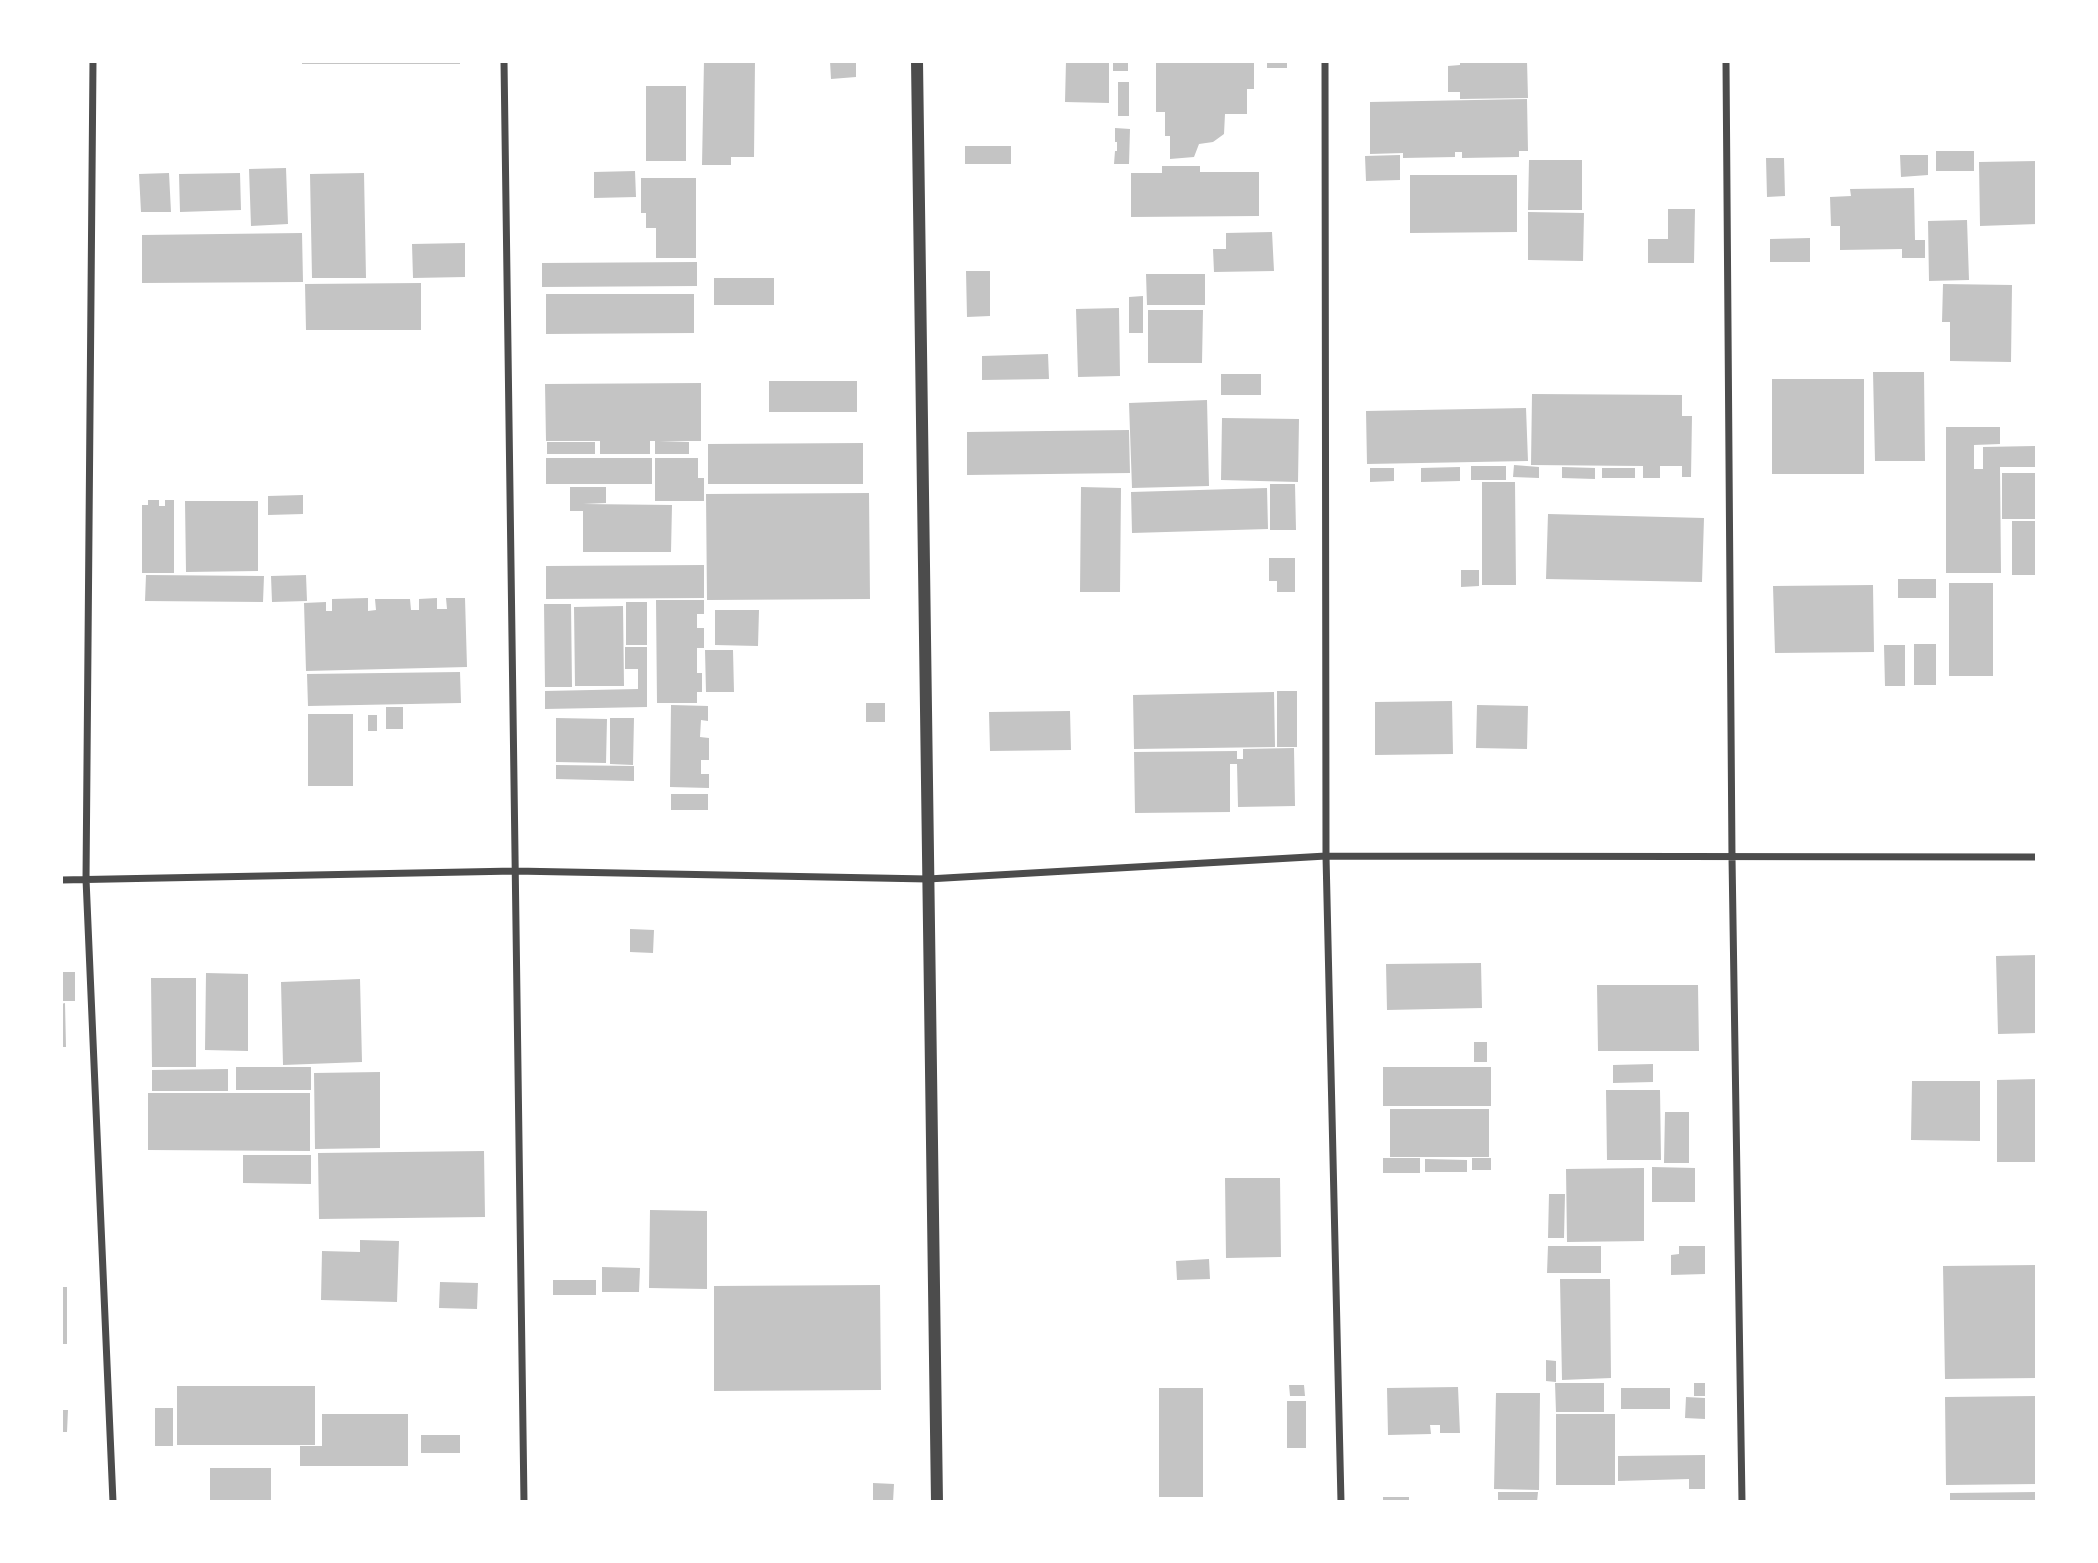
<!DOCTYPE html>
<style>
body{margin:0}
#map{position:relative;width:2098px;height:1563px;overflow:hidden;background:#fff;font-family:"Playfair Display",serif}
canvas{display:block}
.frame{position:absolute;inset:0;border:63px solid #fff;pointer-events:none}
</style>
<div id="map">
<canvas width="2098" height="1563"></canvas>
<div class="frame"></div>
</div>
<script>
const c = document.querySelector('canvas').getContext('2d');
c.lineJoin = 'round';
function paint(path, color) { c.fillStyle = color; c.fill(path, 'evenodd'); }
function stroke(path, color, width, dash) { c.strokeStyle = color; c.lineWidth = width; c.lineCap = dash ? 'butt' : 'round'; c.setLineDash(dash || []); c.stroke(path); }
const building = new Path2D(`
 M302,61H460V64H302Z
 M704,61H755L754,157H731V165H702Z
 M830,61H856V77L831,79Z
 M1066,61H1109V103L1065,102Z
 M1113,61H1128V71H1113Z
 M1156,61H1254V89H1247V114H1225L1224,134L1213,142L1199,144L1194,157L1170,159V136H1165V112H1156Z
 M1267,61H1287V68H1267Z
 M1460,61H1527L1528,98L1460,99V92H1448V66L1460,65Z
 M1118,82H1129V116H1118Z
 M646,86H686V161H646Z
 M1527,99L1528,151H1519V157L1462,158V152H1455V157L1403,158V153L1370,154V102Z
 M1115,128L1130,129L1129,164H1114L1115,151H1117V142H1115Z
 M965,146H1011V164H965Z
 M1936,151H1974V171H1936Z
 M1400,155V180L1366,181L1365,156Z
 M1900,155H1928V175L1901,177Z
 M1766,158H1784L1785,196L1767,197Z
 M1529,160H1582V210H1528Z
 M2037,161V224L1980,226L1979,162Z
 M1162,166H1200V172H1259V216L1131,217V173H1162Z
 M286,168L288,224L251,226L249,169Z
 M635,171L636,197L594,198V172Z
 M169,173L171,212H141L139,174Z
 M240,173L241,210L180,212L179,174Z
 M364,173L366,278H312L310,174Z
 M1410,175H1517V232L1410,233Z
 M641,178H696V258H656V228H646V213H641Z
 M1914,188L1915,240H1925V258H1902V249L1840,250V226H1831L1830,197L1851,196L1850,189Z
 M1668,209H1695L1694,263H1648V239H1668Z
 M1528,212L1584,213L1583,261L1528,260Z
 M1967,220L1969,280L1929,281L1928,221Z
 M1272,232L1274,271L1214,272L1213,249H1226V233Z
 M302,233L303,282L142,283V235Z
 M1810,238V262H1770V239Z
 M465,243V277L413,278L412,244Z
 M697,262V286L542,287V263Z
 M966,271H990V316L967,317Z
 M1146,274H1205V305H1147Z
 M714,278H774V305H714Z
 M421,283V330H306L305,284Z
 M1943,284L2012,285L2011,362L1950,361V322H1942Z
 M546,294H694V333L546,334Z
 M1143,296V333H1129V297Z
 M1119,308L1120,376L1078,377L1076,309Z
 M1148,310H1203L1202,363H1148Z
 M1048,354L1049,379L982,380V356Z
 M1873,372H1924L1925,461H1875Z
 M1221,374H1261V395H1221Z
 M1772,379H1864V474H1772Z
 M769,381H857V412H769Z
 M701,383V441H659L689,442V454H655V441H650V454H600V441H546L545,384Z
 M1532,394L1682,395V416H1692L1691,477H1682V466H1660V478H1643V466L1531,465Z
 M1207,400L1209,486L1132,488L1129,403Z
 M1526,408L1528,461L1367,464L1366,411Z
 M1222,418L1299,419L1298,482L1221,480Z
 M1946,427H2000V444L1974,445V469H1983V447L2035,446V467H2000L2001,573H1946Z
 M1129,430L1130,473L967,475V432Z
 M547,442H595V454H547Z
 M863,443V484H708V444Z
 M546,458H652V484H546Z
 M655,458H698V478H704V501H655Z
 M1514,465L1539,467V478L1513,477Z
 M1471,466H1506V480H1471Z
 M1460,467V481L1421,482V468Z
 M1562,467L1595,468V479L1562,478Z
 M1370,468H1394V481L1370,482Z
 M1602,468H1635V478H1602Z
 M2002,473H2037V519H2002Z
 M1482,482H1515L1516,585H1482Z
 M1270,484H1295L1296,530H1270Z
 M570,487H606V503L583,504L672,505L671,552H583V511H570Z
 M1081,487L1121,488L1120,592H1080Z
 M1267,488L1268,529L1132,533L1131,492Z
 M869,493L870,599L707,600L706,494Z
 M303,495V514L268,515V496Z
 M148,500H159V506H165V500H174V573H142V505H148Z
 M185,501H258V571L186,572Z
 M1548,514L1704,518L1702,582L1546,579Z
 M2012,521H2037V575H2012Z
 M1269,558H1295V592H1277V581H1269Z
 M704,565V598L546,599V566Z
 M1461,570H1479V586L1461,587Z
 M146,575L264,576L263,602L145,601Z
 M306,575L307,601L272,602L271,576Z
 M1898,579H1936V598H1898Z
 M1949,583H1993V676H1949Z
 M1873,585L1874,652L1775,653L1773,586Z
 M368,598V611L376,610L375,599H410L411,610H419V599L437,598V609H447L446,598H465L467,667L306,671L304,603L326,602V611H332V599Z
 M656,600H704V614H697V628H704V648H697V673H702V692H697V703H657Z
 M626,602H647V645H626Z
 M544,604H571L572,687H545Z
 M623,606L624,686H575L574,607Z
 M715,610H759L758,646L715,645Z
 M1914,644H1936V685H1914Z
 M1884,645H1905V686H1885Z
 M625,647H647V707L545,709V691L638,689V669H625Z
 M705,650H733L734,692H706Z
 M460,672L461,703L308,706L307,674Z
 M1277,691H1297V747H1277Z
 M1274,692L1275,747L1134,749L1133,695Z
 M1452,701L1453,754L1375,755V702Z
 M866,703H885V722H866Z
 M671,705L708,706V721L701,720L700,737L709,738V760H701V774H709V788L670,787Z
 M1477,705L1528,706L1527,749L1476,748Z
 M386,707H403V729H386Z
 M1070,711L1071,750L990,751L989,712Z
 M308,714H353V786H308Z
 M368,715H377V731H368Z
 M556,718L607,719L606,763L556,762Z
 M610,718H634L633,765L610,764Z
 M1294,748L1295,806L1238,807L1237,764H1230V812L1135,813L1134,752L1237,751V759H1243V749Z
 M556,765L634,766V781L556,779Z
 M671,794H708V810H671Z
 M630,929L654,930L653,953L630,952Z
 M2037,955V1033L1998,1034L1996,956Z
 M1481,963L1482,1008L1387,1010L1386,964Z
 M61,972H75V1001H61Z
 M206,973L248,974V1051L205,1050Z
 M151,978H196V1067H152Z
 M360,979L362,1062L283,1065L281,982Z
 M1597,985H1698L1699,1051H1598Z
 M65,1003L66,1047H61V1004Z
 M1474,1042H1487V1062H1474Z
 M1653,1064V1082L1613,1083V1065Z
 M236,1067H311V1090H236Z
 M1383,1067H1491V1106H1383Z
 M228,1069V1091H152V1070Z
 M380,1072V1148L315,1149L314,1073Z
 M2037,1079V1162H1997V1080Z
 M1912,1081H1980V1141L1911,1140Z
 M1606,1090H1660L1661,1160H1607Z
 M148,1093H310V1151L148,1150Z
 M1390,1109H1489V1157H1390Z
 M1665,1112H1689V1163H1664Z
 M484,1151L485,1217L319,1219L318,1153Z
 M243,1155H311V1184L243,1183Z
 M1383,1158H1420V1173H1383Z
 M1472,1158H1491V1170H1472Z
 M1425,1159L1467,1160V1172H1425Z
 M1652,1167L1695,1168V1202H1652Z
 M1644,1168V1241L1567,1242L1566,1169Z
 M1225,1178H1280L1281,1257L1226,1258Z
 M1549,1194H1565L1564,1238H1548Z
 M650,1210L707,1211V1289L649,1288Z
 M360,1240L399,1241L397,1302L321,1300L322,1251L360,1252Z
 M1548,1246H1601V1273H1547Z
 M1679,1246H1705V1274L1671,1275V1255L1679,1254Z
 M1209,1259L1210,1279L1177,1280L1176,1261Z
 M2037,1265V1378L1945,1379L1943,1266Z
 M602,1267L640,1268L639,1292H602Z
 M1560,1279H1610L1611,1378L1562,1380Z
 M553,1280H596V1295H553Z
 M440,1282L478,1283L477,1309L439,1308Z
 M880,1285L881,1390L714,1391V1286Z
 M61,1287H67V1344H61Z
 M1546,1360L1556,1361V1382L1546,1381Z
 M1555,1383H1604V1412H1556Z
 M1694,1383H1705V1396H1694Z
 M1289,1385H1304L1305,1396H1290Z
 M177,1386H315V1445H177Z
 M1458,1387L1460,1433H1440V1425H1430L1431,1434L1388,1435L1387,1388Z
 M1159,1388H1203V1497H1159Z
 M1621,1388H1670V1409H1621Z
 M1496,1393H1540L1539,1490L1494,1489Z
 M2037,1396V1484L1946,1485L1945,1397Z
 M1686,1397L1705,1398V1419L1685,1418Z
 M1287,1401H1306V1448H1287Z
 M155,1408H173V1446H155Z
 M61,1410H68L67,1432H61Z
 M322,1414H408V1466H300V1446H322Z
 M1556,1414H1615V1485H1556Z
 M421,1435H460V1453H421Z
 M1705,1455V1489H1689V1479L1618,1481V1456Z
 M210,1468H271V1502H210Z
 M873,1483L894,1484L893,1502H873Z
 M1498,1492H1538L1537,1502H1498Z
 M2037,1492V1502H1950V1493Z
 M1383,1497H1409V1502H1383Z`);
const minor = new Path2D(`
 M93,61L86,879L113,1502
 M504,61L524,1502
 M1325,61L1326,856L1341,1502
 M1726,61L1732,857L1742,1502
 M61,880L515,871L928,879L1326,856L2037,857`);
const tertiary = new Path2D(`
 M917,61L937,1502`);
paint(building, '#c4c4c4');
stroke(minor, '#4c4c4c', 7);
stroke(tertiary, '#4c4c4c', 12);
</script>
